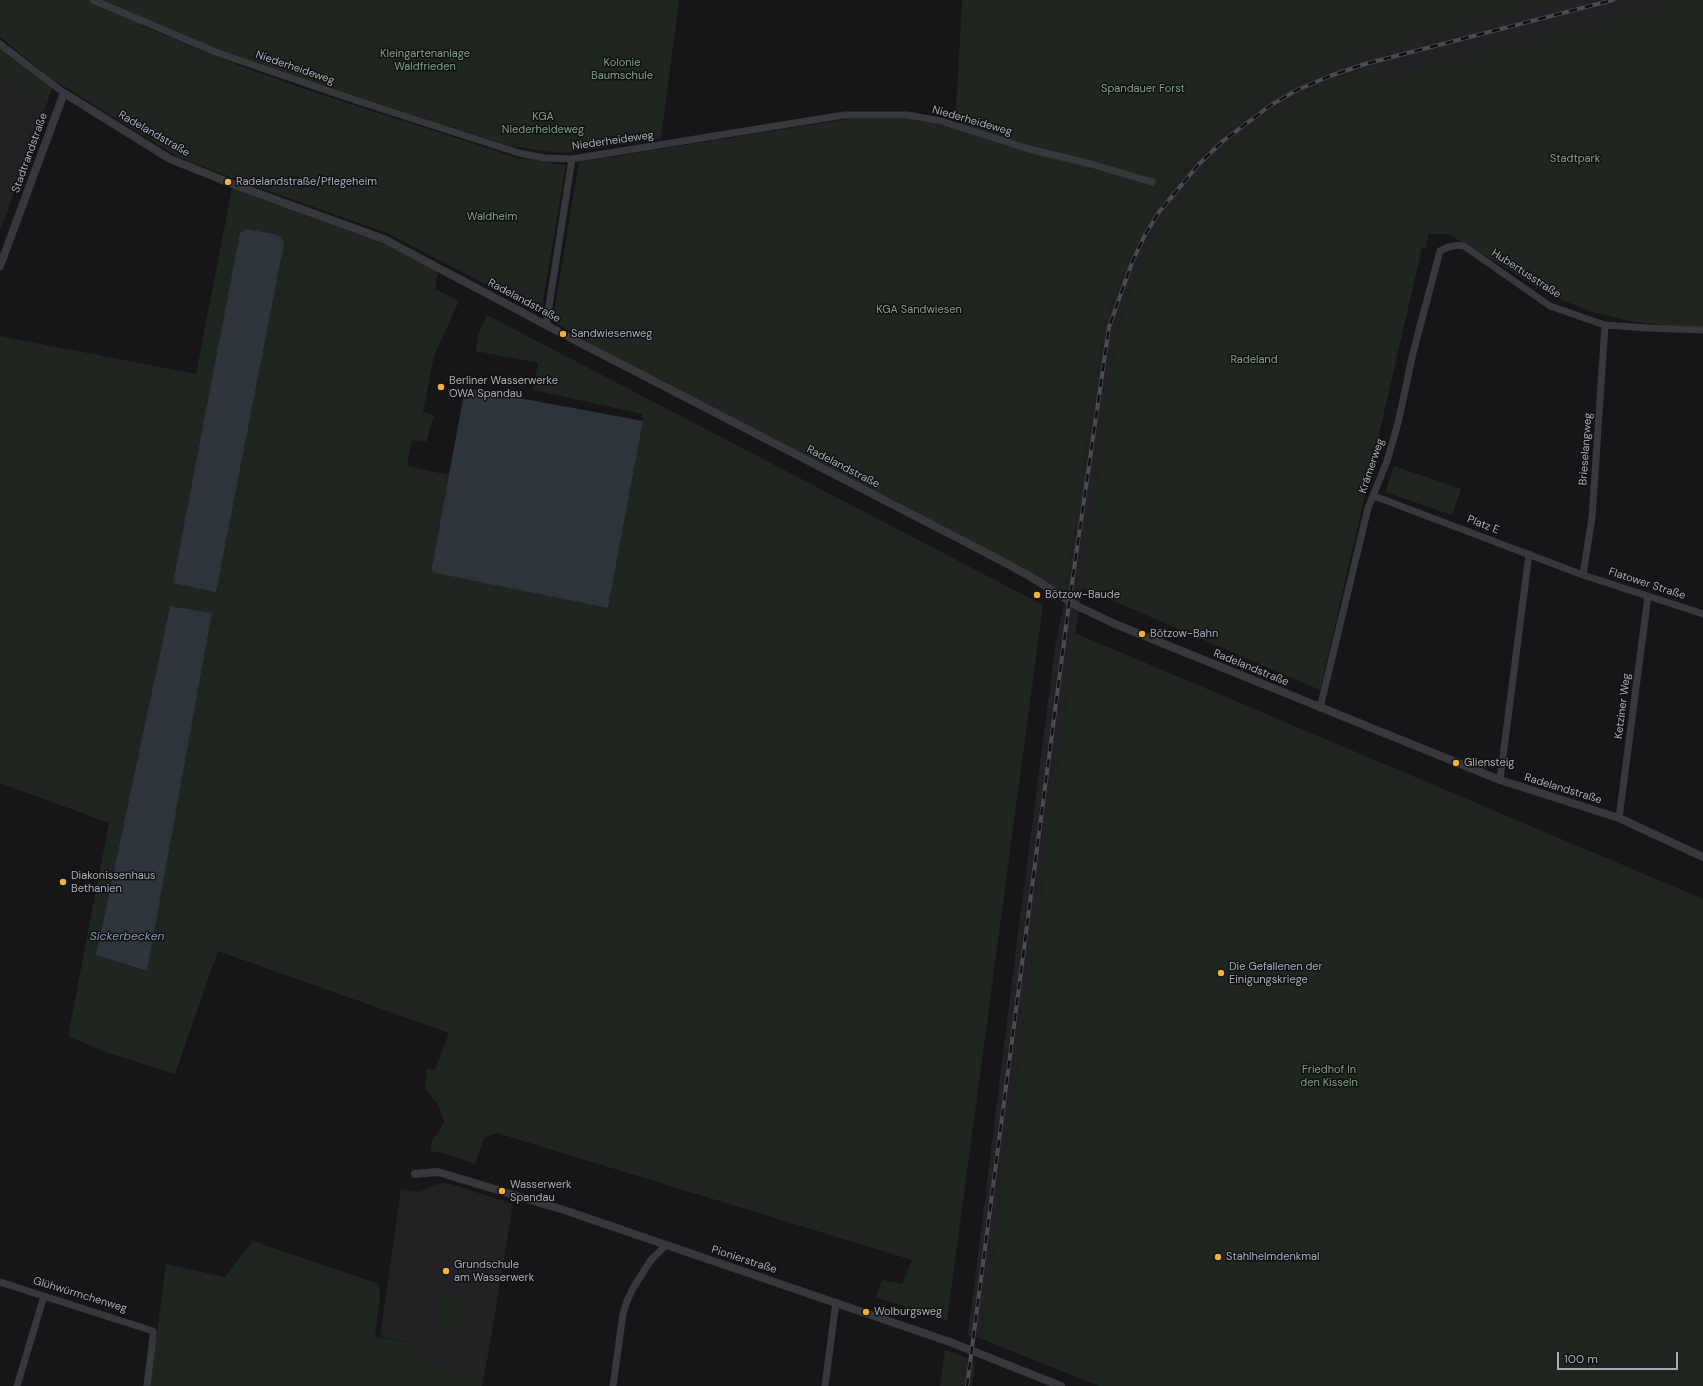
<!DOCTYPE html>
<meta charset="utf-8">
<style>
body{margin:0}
#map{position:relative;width:1703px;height:1386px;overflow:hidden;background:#161618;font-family:"DM Sans",sans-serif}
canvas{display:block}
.scale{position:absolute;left:1557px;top:1352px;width:121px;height:18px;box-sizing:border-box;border:2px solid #a8adb8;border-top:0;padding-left:5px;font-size:12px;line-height:14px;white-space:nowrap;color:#a8adb8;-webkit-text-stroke:3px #111113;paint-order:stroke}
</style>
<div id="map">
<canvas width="1703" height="1386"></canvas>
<div class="scale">100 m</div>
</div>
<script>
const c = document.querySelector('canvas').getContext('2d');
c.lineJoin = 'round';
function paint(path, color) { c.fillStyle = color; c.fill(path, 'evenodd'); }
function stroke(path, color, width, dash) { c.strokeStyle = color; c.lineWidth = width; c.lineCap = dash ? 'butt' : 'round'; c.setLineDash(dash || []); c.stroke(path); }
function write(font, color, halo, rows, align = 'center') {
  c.font = font + ' "DM Sans",sans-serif'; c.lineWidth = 3; c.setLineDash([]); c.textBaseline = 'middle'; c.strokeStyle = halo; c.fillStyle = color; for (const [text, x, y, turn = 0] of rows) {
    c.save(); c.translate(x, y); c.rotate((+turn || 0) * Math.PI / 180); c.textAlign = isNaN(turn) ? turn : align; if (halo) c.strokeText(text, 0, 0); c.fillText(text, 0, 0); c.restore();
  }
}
const built = new Path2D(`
 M1567,0H1680L1370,80L1368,66L1316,87L1284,104L1225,147L1196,177L1140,262L1117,330L1083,588L1075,633L982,1339L968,1335L1017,941L1056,640L1065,598L1104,326L1124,271L1166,197L1188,168L1244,117L1296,84L1354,60L1367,52Z
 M0,83L47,103L0,231Z
 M444,1183L451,1184L513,1204L488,1355L480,1354L478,1369L419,1361L421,1344L380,1337L401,1189L420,1192L433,1185Z
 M964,1357L975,1361L972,1386H960Z`);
const green = new Path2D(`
 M0,0H679L661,139L563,153L528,149L526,147H514L218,53L142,25V26L243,67L299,87L518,158L566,165L541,313L387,233L251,185L178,157L49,77L0,37Z
 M962,0H1568L1367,52L1354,60L1296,84L1244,117L1188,168L1166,197L1124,271L1104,326L1065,598L637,372L556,323L553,318L579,162L847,119H911L946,126L1029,149L961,126L956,111Z
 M1680,0H1703V328C1642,324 1599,320 1544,291C1518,277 1494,259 1466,245C1461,242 1455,237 1450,235C1444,233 1435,235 1429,234L1426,248H1422L1320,690L1083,588L1117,330L1140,262L1167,216L1196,177L1225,147L1284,104L1316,87L1369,66L1371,79Z
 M0,44L53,86L47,103L0,83Z
 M232,188L383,241L438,271L435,289L459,301L434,356L423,412L434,415L426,442L412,440L407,466L449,475L431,571L608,608L643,421L642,414L533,390L538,363L476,351L478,335L487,315L1043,605L947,1321L876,1297L882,1280L902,1284L912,1260L497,1133L484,1138L475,1164L444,1153L431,1152L432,1140L440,1131L444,1121L437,1103L425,1089L427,1068L435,1070L449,1033L218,951L175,1074L105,1052L68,1036L109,823L0,783V336L196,374ZM247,229L279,235L284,243ZM170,606L212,614L146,971L96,955Z
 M1394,466L1461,489L1452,515L1385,492Z
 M1075,633L1703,899V1386H1099L982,1339Z
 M253,1241L379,1284L380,1297L375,1337L421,1344L419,1361L477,1369L480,1354L488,1355L482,1386H150L166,1264L225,1277Z
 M443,1291L464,1293L459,1331L438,1328Z
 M945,1350L964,1357L960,1386H940Z`);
const water = new Path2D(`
 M247,229L279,235L284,243L216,592L173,583L240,233Z
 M465,388L643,421L608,608L431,572Z
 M170,606L212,613L147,971L96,955Z`);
const minor = new Path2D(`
 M93,0L218,53L355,100L519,153L544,158L572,159L844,115H907L941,121L1029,149L1091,164L1152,182
 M0,44L64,93
 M546,325L572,159
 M1374,496L1583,575L1703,614
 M1583,575L1592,518L1605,325
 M1320,708L1368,508L1387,461L1398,423L1413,353L1440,251C1448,247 1454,244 1464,246L1550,306L1596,322L1605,325L1647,328L1703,330
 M1500,780L1529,554
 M1619,818L1648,596
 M0,1282L153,1331V1337L147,1386
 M17,1386L44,1296
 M613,1386L623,1314L627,1301L633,1288L651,1260L666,1245
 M825,1386L836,1302`);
const tertiary = new Path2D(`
 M0,266L64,93L170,159L235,185L384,239L563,334L1000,560L1031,577L1079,607L1115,624L1500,780L1619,818L1703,857
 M415,1174L438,1172L564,1210L950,1342L1061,1386`);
const rail = new Path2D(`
 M967,1386L1068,611L1109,327L1133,260L1145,235L1159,212L1199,164L1223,141L1271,105L1297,90L1330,76L1365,64L1613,0`);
const markers = [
 [228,182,4,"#f2b134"],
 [563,334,4,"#f2b134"],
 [441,387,4,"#f2b134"],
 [1037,595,4,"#f2b134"],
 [1142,634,4,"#f2b134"],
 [1456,763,4,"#f2b134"],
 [63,882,4,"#f2b134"],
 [1221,973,4,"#f2b134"],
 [502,1191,4,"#f2b134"],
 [1218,1257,4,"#f2b134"],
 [446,1271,4,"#f2b134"],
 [866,1312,4,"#f2b134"]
];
const parkNames = [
 ["Kleingartenanlage",425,54],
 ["Waldfrieden",425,67],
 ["Kolonie",622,63],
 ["Baumschule",622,76],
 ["Spandauer Forst",1143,89],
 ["KGA",543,117],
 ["Niederheideweg",543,130],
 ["Stadtpark",1575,159],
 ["Waldheim",492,217],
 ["KGA Sandwiesen",919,310],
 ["Radeland",1254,360],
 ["Friedhof In",1329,1070],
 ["den Kisseln",1329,1083]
];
const streetNames = [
 ["Niederheideweg",295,68,19],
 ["Niederheideweg",972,121,16],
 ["Radelandstraße",154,134,30],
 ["Niederheideweg",613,141,-8],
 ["Stadtrandstraße",30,153,-70],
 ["Hubertusstraße",1526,274,33],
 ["Radelandstraße",524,301,28],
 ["Brieselangweg",1586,449,-86],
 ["Krämerweg",1372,466,-71],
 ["Radelandstraße",843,467,27],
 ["Platz E",1483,525,21],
 ["Flatower Straße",1647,584,18],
 ["Radelandstraße",1251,668,22],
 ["Ketziner Weg",1623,706,-83],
 ["Radelandstraße",1563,789,17],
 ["Pionierstraße",744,1260,18],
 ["Glühwürmchenweg",80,1295,17]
];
const poiNames = [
 ["Radelandstraße/Pflegeheim",236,182],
 ["Sandwiesenweg",571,334],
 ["Berliner Wasserwerke",449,381],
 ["OWA Spandau",449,394],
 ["Bötzow-Baude",1045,595],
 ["Bötzow-Bahn",1150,634],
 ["Gliensteig",1464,763],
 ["Diakonissenhaus",71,876],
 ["Bethanien",71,889],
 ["Die Gefallenen der",1229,967],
 ["Einigungskriege",1229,980],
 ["Wasserwerk",510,1185],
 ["Spandau",510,1198],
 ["Stahlhelmdenkmal",1226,1257],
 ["Grundschule",454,1265],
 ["am Wasserwerk",454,1278],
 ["Wolburgsweg",874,1312]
];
const waterNames = [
 ["Sickerbecken",127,937]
];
paint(built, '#222225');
paint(green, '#1e261f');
paint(water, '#2c353c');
stroke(minor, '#37383d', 7);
stroke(tertiary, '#37383d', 8);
stroke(rail, '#4a4c52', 4);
stroke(rail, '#111113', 2.5, [8]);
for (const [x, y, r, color] of markers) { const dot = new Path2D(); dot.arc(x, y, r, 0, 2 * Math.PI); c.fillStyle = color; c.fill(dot); stroke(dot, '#111113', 1.5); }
write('11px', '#7fa381', '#111113', parkNames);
write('11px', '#a8adb8', '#111113', streetNames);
write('11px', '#a8adb8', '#111113', poiNames, 'left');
write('italic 12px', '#7f9bb3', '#111113', waterNames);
</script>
